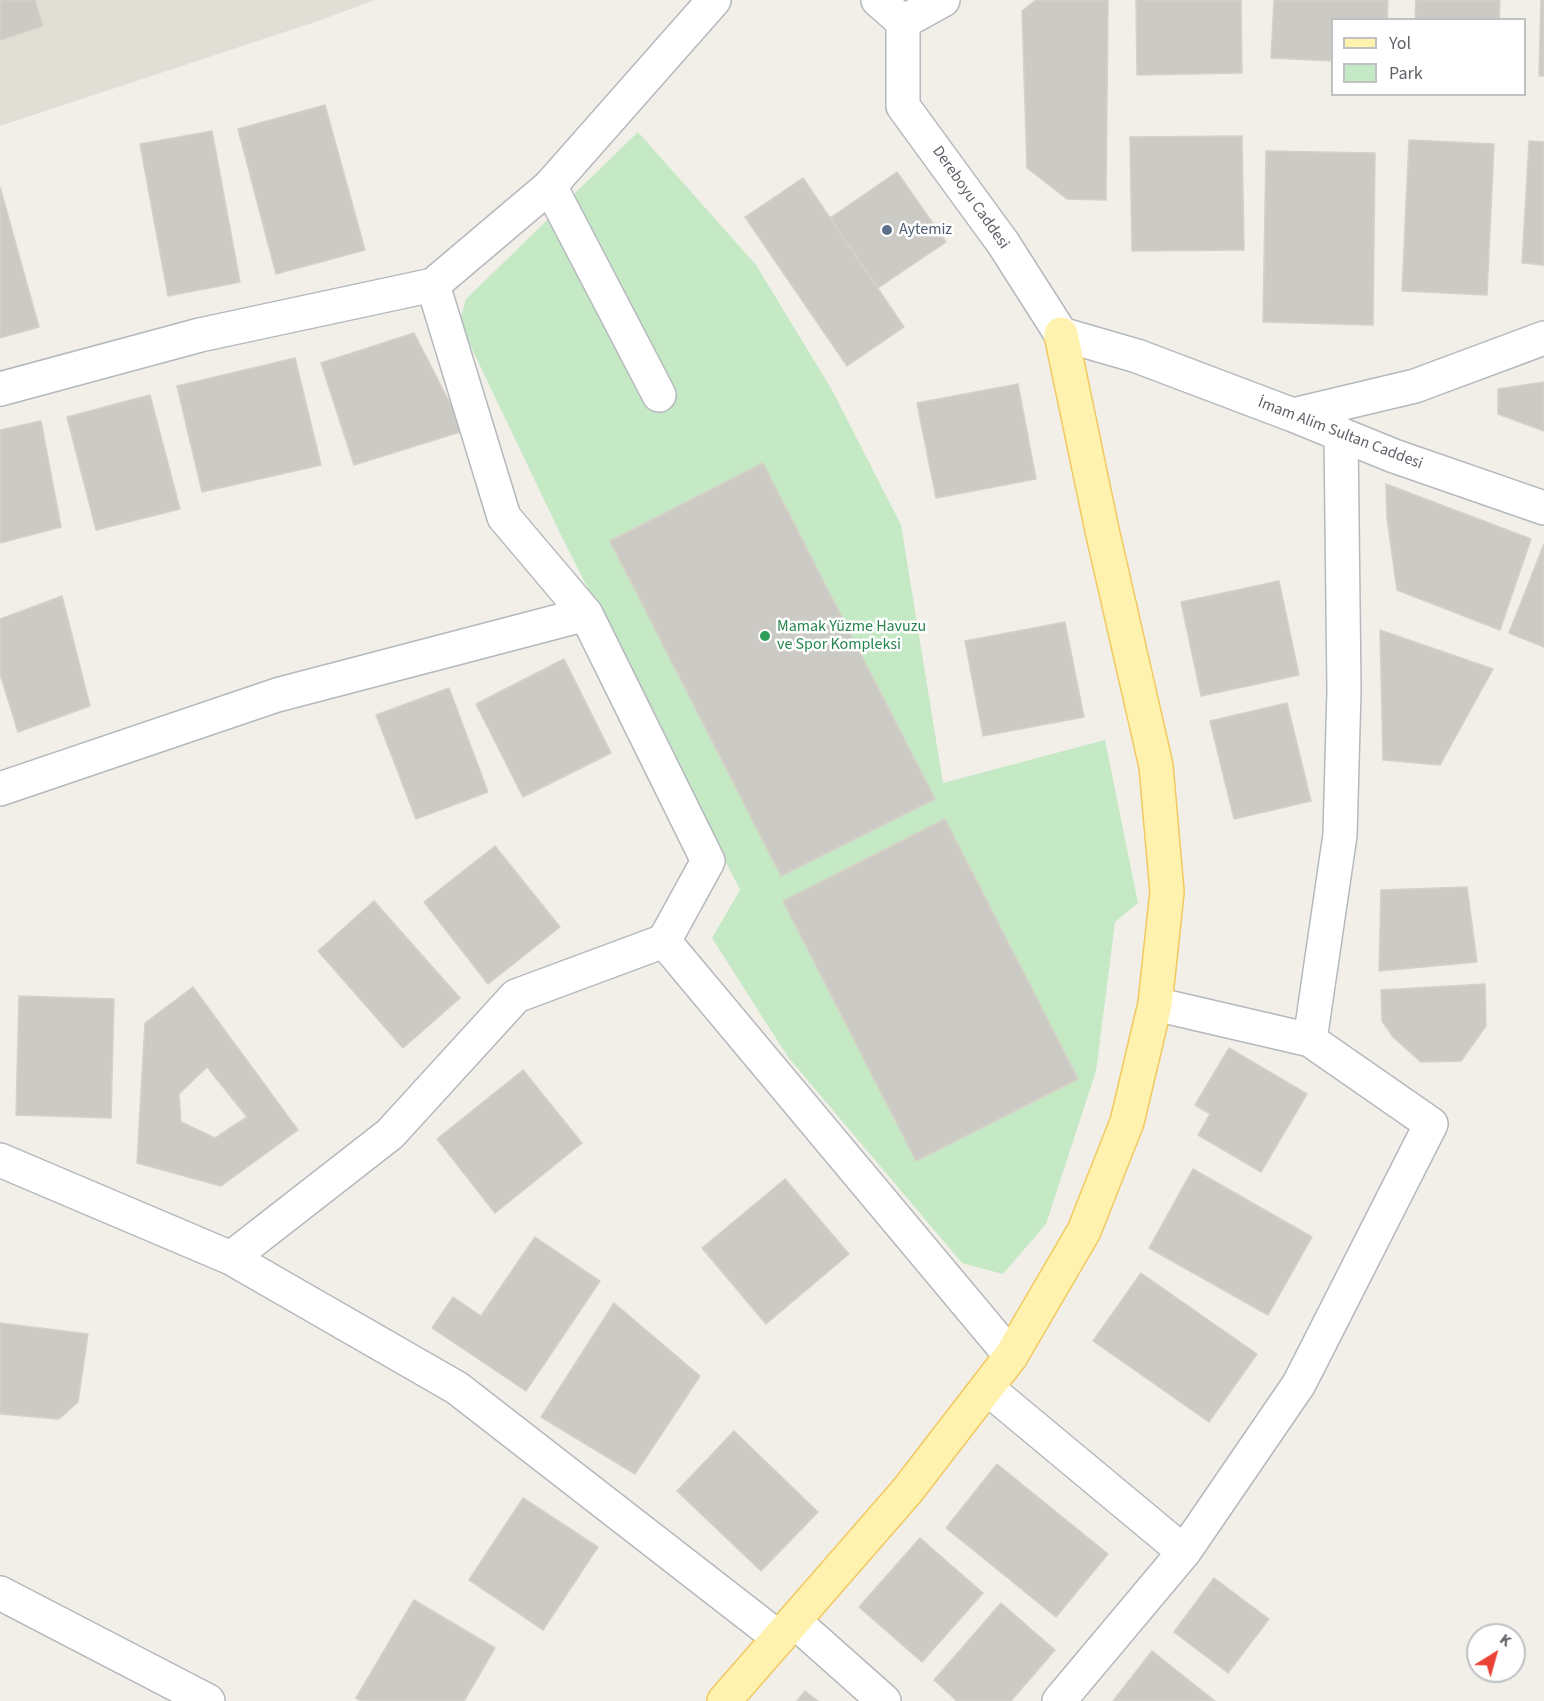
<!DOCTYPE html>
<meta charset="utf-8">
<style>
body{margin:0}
#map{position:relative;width:1544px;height:1701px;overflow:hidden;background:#f1efe8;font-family:"Source Sans 3",sans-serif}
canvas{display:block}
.legend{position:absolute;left:1331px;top:18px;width:195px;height:78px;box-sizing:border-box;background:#fff;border:2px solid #bfc1c3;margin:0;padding:8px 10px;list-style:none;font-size:18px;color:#5f6368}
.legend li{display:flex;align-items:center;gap:12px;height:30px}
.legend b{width:30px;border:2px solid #bfc1c3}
.north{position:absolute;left:1466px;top:1623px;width:60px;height:60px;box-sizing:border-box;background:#fff;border:2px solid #bfc1c3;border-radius:50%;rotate:37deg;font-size:16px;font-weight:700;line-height:24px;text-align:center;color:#5f6368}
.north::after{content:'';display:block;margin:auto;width:21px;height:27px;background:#ea4335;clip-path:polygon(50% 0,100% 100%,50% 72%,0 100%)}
</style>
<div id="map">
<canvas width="1544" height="1701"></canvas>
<ul class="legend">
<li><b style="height:8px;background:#fff2af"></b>Yol</li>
<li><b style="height:16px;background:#c5e8c5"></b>Park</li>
</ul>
<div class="north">K</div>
</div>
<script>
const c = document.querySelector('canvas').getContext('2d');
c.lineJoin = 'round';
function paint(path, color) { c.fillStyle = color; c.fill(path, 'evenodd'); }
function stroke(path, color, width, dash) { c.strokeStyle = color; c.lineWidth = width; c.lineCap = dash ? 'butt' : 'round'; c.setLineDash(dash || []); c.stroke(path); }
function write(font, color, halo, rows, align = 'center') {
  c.font = font + ' "Source Sans 3",sans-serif'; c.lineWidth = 5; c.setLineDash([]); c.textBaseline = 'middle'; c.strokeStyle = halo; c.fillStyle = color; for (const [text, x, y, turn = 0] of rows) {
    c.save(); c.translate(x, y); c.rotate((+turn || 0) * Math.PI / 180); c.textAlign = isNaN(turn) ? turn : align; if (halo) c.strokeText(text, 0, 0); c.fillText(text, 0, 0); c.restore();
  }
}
const education = new Path2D(`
 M0,0H374L321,20L0,126Z`);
const green = new Path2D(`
 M638,132L756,265L832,390L901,525L943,783L1105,740L1138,903L1115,922L1096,1071L1046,1224L1003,1274L962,1263L788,1057L712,938L740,890L559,531L473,351L460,320L466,299Z`);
const building = new Path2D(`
 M0,0H35L43,26L0,40Z
 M1036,0H1108L1106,200L1067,199L1027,168L1022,11Z
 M1136,0H1241L1242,73L1137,75Z
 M1274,0H1388L1387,20H1332V61L1271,58Z
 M1416,0H1500L1499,20H1415Z
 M1541,0H1544V76H1539Z
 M325,105L365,250L276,274L238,129Z
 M212,131L240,282L168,296L140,144Z
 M1242,136L1244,250L1132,251L1130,137Z
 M1409,140L1494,144L1487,295L1402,291Z
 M1529,141L1544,142V265L1522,263Z
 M1266,151L1375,153L1373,325L1263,322Z
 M897,172L946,242L878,288L830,218Z
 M803,178L904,327L847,366L745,217Z
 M0,187L39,327L0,338Z
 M414,333L453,409L460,432L354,465L321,363Z
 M295,358L321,465L202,492L177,386Z
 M1544,382V431L1498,414V389Z
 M1018,384L1036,479L936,498L917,403Z
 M150,395L180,509L96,530L67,417Z
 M41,421L61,527L0,543V430Z
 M763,463L935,799L781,876L610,541Z
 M1386,484L1531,539L1500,630L1397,590L1387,518Z
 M1544,544V647L1509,633Z
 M1279,581L1299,675L1201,696L1181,602Z
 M62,596L90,706L18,732L0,674V619Z
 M1065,622L1084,717L983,736L965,641Z
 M1380,630L1493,669L1440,765L1383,760Z
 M564,659L611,753L523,797L476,704Z
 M449,688L488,792L416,819L376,715Z
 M1287,703L1311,801L1234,819L1210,721Z
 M945,819L1078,1079L916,1161L783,901Z
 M495,846L560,927L488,984L424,902Z
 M1467,887L1477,962L1379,971L1381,890Z
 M374,901L460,998L403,1048L318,951Z
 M1485,984L1486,1026L1461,1061L1421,1062L1393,1037L1382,1021L1381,990Z
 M193,987L298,1130L221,1186L137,1163L145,1023ZM207,1067L247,1117L215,1138L181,1122L179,1094Z
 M19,996L114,999L111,1118L16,1115Z
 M1229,1048L1307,1094L1261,1172L1198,1135L1210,1114L1195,1105Z
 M523,1070L582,1143L495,1213L437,1139Z
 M1193,1169L1312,1237L1268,1315L1149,1248Z
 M785,1179L849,1254L766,1324L702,1248Z
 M535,1237L600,1281L526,1391L432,1328L453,1297L481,1316Z
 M1141,1273L1257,1354L1209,1422L1093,1341Z
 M614,1303L700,1376L635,1474L541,1417Z
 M0,1323L88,1334L78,1402L59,1419L0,1414Z
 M734,1431L818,1512L761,1571L677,1491Z
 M997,1464L1108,1554L1056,1617L946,1528Z
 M523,1498L598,1547L543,1630L469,1580Z
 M920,1538L983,1593L922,1662L859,1607Z
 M1214,1578L1269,1619L1228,1673L1174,1632Z
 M414,1600L495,1648L464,1701H361L356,1698Z
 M1001,1603L1055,1650L1011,1701H957L934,1680Z
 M1152,1651L1215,1701H1113Z
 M805,1691L818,1701H797Z`);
const minor = new Path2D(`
 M878,0L903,22
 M943,0L903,22V106L1003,243L1061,334L1137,356L1293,415L1394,456L1544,508
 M550,186L659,395
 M433,285L504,517L586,614L708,861L664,941L1011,1356
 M0,389L200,335L433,285L550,186L714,0
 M1293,415L1415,386L1544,338
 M0,789L277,695L586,614
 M1310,1040L1340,835L1344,691L1341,434
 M0,1160L231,1258L390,1134L516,996L664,941
 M231,1258L457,1388L779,1638
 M987,1388L1184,1552
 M0,1593L208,1701
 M794,1621L884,1701
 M1059,1701L1184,1552L1299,1384L1431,1124L1310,1040L1155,1004`);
const major = new Path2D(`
 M724,1701L907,1491L1011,1356L1084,1231L1127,1122L1155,1004L1167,892L1156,766L1102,530L1061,334`);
const markers = [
 [887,230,6,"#5c6f8a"],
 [765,636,6,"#2e9e5b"]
];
const streetNames = [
 ["Dereboyu Caddesi",970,198,55],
 ["İmam Alim Sultan Caddesi",1340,434,21]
];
const serviceNames = [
 ["Aytemiz",899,230]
];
const leisureNames = [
 ["Mamak Yüzme Havuzu",777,627],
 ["ve Spor Kompleksi",777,645]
];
paint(education, '#e1ded6');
paint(green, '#c5e8c5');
paint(building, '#cccac5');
stroke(building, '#d6d1c6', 1.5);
stroke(minor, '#b5b8bc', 36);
stroke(major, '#f2c960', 36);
stroke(minor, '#fff', 33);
stroke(major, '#fff2af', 33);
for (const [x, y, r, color] of markers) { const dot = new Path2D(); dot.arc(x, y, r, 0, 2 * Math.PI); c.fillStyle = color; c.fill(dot); stroke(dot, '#fff', 2); }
write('16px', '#5f6368', '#fff', streetNames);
write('16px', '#4e5e75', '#fff', serviceNames, 'left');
write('16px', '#27864d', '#fff', leisureNames, 'left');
</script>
